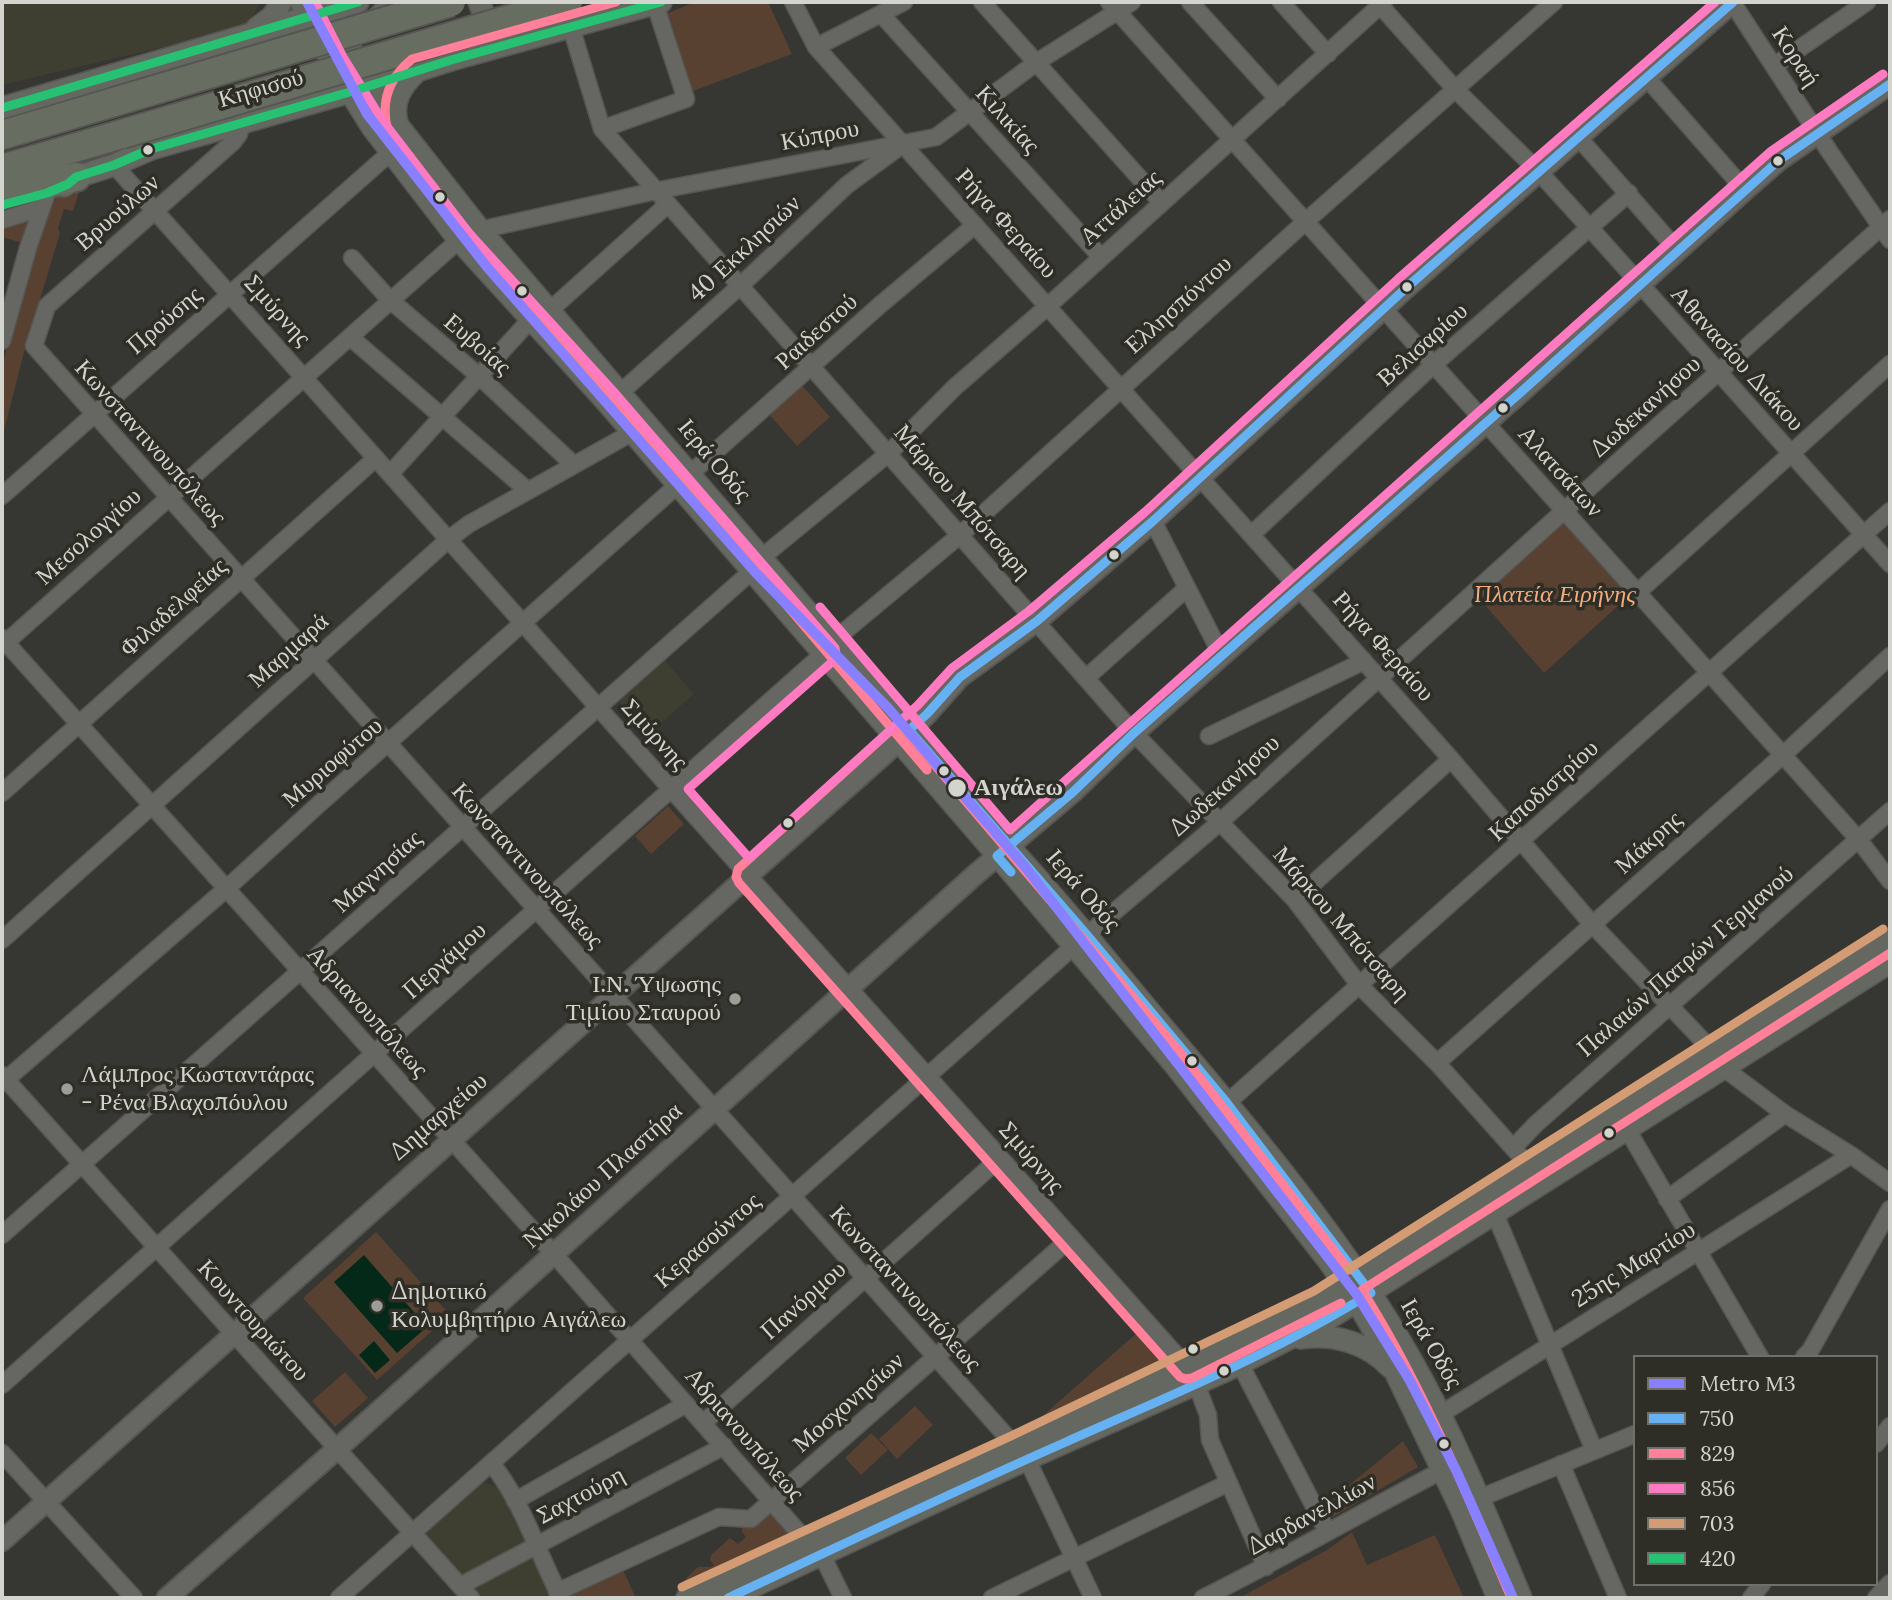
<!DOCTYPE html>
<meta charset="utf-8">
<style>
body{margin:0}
#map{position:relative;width:1892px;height:1600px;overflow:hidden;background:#363632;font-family:Lora,serif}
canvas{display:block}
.frame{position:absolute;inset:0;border:4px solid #d4d4cf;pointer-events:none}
.legend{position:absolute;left:1633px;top:1355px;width:245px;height:231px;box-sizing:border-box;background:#2e2e26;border:2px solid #70706a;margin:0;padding:9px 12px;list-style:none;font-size:21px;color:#d4d4cf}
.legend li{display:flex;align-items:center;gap:14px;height:35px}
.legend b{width:35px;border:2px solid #70706a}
</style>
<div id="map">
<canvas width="1892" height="1600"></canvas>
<div class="frame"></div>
<ul class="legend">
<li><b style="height:9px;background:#8880ff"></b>Metro Μ3</li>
<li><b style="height:9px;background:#66b1f2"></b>750</li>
<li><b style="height:9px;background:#ff8098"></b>829</li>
<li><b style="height:9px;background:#fe7ac1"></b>856</li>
<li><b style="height:9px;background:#d39c74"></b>703</li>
<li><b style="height:9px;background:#26c172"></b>420</li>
</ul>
</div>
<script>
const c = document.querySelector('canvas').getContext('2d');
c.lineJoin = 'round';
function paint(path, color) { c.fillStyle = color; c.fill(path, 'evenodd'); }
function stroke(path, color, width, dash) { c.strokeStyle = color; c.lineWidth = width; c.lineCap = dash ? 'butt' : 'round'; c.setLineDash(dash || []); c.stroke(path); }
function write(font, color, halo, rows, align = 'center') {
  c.font = font + ' Lora,serif'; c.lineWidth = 7; c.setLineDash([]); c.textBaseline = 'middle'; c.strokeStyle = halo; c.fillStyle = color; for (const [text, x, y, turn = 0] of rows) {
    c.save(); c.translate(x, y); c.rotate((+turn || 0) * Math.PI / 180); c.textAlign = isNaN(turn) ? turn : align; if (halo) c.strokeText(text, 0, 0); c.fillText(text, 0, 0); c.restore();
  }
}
const built = new Path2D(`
 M2,2H261L250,21L231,31L2,85Z
 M665,661L694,694L648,734L637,722L633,724L622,710L624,708L619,701Z
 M483,1482L500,1488L527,1543L464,1577L424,1533Z
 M531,1554L548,1590L550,1598H483L471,1585Z`);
const green = new Path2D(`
 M695,2H768L792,54L693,91L668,13Z
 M79,192L73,211L64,209L58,228L60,233L23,356L2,438V365L44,224L56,198Z
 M31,218L23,243L2,237V227Z
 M800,383L830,417L797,446L767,412Z
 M1567,515L1631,594L1544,673L1478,597Z
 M668,806L684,824L651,854L635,836Z
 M376,1232L450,1315L377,1380L303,1298Z
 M1138,1332L1164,1362L1039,1421V1419Z
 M345,1372L368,1398L335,1427L312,1401Z
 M915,1406L933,1425L897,1459L879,1439Z
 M871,1433L888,1450L861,1475L845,1458Z
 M1403,1441L1418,1467L1333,1517L1326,1504Z
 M770,1512L794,1539L693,1585L691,1582L676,1588L698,1567H711L714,1565L710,1560L711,1555L730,1538L738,1544L746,1537L742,1532V1527H755Z
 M1352,1532L1367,1565L1435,1535L1464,1598H1239L1327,1550Z
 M622,1568L636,1598H570L568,1594Z`);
const water = new Path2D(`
 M364,1255L427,1327L397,1353L334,1282Z
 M374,1341L390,1360L375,1373L359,1355Z`);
const minor = new Path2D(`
 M793,2L816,47L1451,759L1592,924L1706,1044L1729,1072L1785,1114L1851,1155L1890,1183
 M982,2L1161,202
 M1109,2L1859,840L1890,881
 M1190,2L1278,99
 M1281,2L1328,54
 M1377,2L1455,89L1539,172L1590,228L1890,564
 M1732,2L1829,151L1890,240
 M881,14L1100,256
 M571,27L602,129L1134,733L1295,900L1360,986L1437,1063L1531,1168
 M816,47L904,2
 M1774,66L1867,2
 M1646,77L1745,190
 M242,122L239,134L233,142L47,306L34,346L1016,1447
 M602,129L686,99L655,4
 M1578,137L1678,251
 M114,165L1187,1367
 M2,220L41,208
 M480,230L655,191L936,137L1037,62L1132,2
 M352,258L390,300L479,376L574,465
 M548,312L667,205
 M350,337L527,490
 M2,341L28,248L47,193
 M621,392L740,286L847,185L899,147
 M390,474L531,319
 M2,496L391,152
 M1153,521L1222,656
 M1251,535L1433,365L1629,193
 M761,558L889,453L955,387L1048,306L1384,2
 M1638,592L1890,364
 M2,638L553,1253L808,1543
 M833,641L960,535L1305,222L1554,2
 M2,646L459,240
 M1087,677L1187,588
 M1209,736L1364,661
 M2,793L376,458
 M1295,900L1451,759
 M1087,935L1219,823L1640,442L1890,219
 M2,940L449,539L469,524L633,432
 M1437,1063L1783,755L1890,656
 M2,1075L471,1598
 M2,1083L226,889L318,805L880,305L975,225
 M1227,1103L1890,511
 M1627,1129L1760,1357
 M1513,1148L1536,1124L1890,811
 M1667,1199L1785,1114
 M1495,1214L1594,1450
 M2,1235L752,571
 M1804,1357L1810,1351L1890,1209
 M1240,1364L1327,1531
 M1196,1383L1208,1415L1210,1440L1266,1567
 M2,1385L824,653
 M1441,1414L1851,1155
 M703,1423L1000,1158
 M1876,1444L1890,1426
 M2,1453L134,1598
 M1027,1459L1093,1598
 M492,1464C523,1503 538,1554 561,1598
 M1561,1464L1618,1598
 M1480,1498L1635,1434
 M515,1501L686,1404
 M822,1555L843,1598
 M460,1586L724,1446
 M557,1592L719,1517L751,1519L1071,1238
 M339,1598L1074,946
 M992,1598L1228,1483
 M1203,1598C1284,1558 1362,1512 1443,1470
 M1751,1598L1762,1584
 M1876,1598L1890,1583`);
const tertiary = new Path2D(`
 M2,1541L879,759L927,714L960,677L1037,621L1153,521L1406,288L1733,2
 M167,1598L337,1449L976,874L1073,792L1134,733L1521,392L1745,190L1778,161L1890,84`);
const secondary = new Path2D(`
 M301,2L332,63L372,127L459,240L604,399L986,842L1175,1065L1328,1260L1357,1302L1382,1344L1461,1509L1498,1598
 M329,2L354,56L399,127L480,230L1009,847C1064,906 1114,970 1167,1032C1253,1133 1345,1243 1410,1358C1454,1435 1487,1517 1521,1598
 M479,2L487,22L500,34
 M257,28L273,16L281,2
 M369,28L392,2
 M2,108L358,2
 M398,126C390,102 401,86 418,70
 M64,186L76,177L114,165L151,149L350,92L451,60L661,2
 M1301,1338C1333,1333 1368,1343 1390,1367
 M687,1598L1016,1447L1320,1302L1890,939
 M728,1598L1027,1459L1225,1371L1328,1319L1890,962`);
const motorway = new Path2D(`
 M2,135L114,102
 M2,169L122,134
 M2,195L76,177`);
const motorwayBridge = new Path2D(`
 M114,102L451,2
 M122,134L568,2`);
const bus1 = new Path2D(`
 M1011,872L997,856L1073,792L1134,733L1521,392L1778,161L1890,84
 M728,1598C840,1546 952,1492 1066,1442C1169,1396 1275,1353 1371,1293L1227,1103L1087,935L909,730L927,714L960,677L1037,621L1153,521L1406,288L1733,2`);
const bus2 = new Path2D(`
 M616,2L412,59C389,78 380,102 388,131L538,320L612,400L927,770
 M1341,1303L1192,1378L1185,1379L1180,1377L739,883L736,877L738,869L890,731L898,728L905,730L1184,1057L1349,1270
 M1509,1593C1465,1490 1422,1385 1362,1290L1890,953`);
const bus3 = new Path2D(`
 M315,2L343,57L382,120L468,232L613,391L835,648L836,655L832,662L688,789L749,858L918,705L952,668L1029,611L1145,512L1398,279L1715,2
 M820,607L1010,830L1770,152L1883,74`);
const bus4 = new Path2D(`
 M682,1587L1011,1436L1314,1291L1883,929`);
const bus5 = new Path2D(`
 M2,108L358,2
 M2,205L47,193L68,184L76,177L114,165L151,149L350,92L451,60L661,2`);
const metro1 = new Path2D(`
 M307,2L367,114L487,267L756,573L888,708L1026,868L1357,1295L1409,1379L1457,1472L1513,1598`);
const markers = [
 [148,150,6,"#d4d4cf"],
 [1778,161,6,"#d4d4cf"],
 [440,197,6,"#d4d4cf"],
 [1407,287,6,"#d4d4cf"],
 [522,291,6,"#d4d4cf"],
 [1503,408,6,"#d4d4cf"],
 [1114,555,6,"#d4d4cf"],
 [944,771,6,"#d4d4cf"],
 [957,788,10,"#d4d4cf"],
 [788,823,6,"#d4d4cf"],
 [735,999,7,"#9d9d98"],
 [1192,1061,6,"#d4d4cf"],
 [67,1089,7,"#9d9d98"],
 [1609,1133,6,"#d4d4cf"],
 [377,1306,7,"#9d9d98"],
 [1193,1349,6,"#d4d4cf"],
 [1224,1371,6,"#d4d4cf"],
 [1444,1444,6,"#d4d4cf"]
];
const streetNames = [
 ["Κοραή",1795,57,57],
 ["Κηφισού",261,89,-16],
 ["Κιλικίας",1007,120,48],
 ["Κύπρου",820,136,-11],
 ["Αττάλειας",1121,208,-42],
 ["Βρυούλων",118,213,-41],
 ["Ρήγα Φεραίου",1006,224,48],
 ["40 Εκκλησιών",745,249,-43],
 ["Ελλησπόντου",1179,305,-42],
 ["Σμύρνης",277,311,48],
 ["Προύσης",165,321,-41],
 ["Ραιδεστού",817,332,-42],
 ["Ευβοίας",477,345,41],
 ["Βελισαρίου",1423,345,-42],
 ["Αθανασίου Διάκου",1737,359,48],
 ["Δωδεκανήσου",1646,407,-42],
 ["Κωνσταντινουπόλεως",150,443,48],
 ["Ιερά Οδός",714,461,50],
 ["Αλατσάτων",1560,472,48],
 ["Μάρκου Μπότσαρη",962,502,49],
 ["Μεσολογγίου",89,537,-42],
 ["Φιλαδελφείας",174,608,-42],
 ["Ρήγα Φεραίου",1383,647,48],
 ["Μαρμαρά",289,651,-42],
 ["Σμύρνης",654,735,48],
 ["Μυριοφύτου",333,763,-41],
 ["Δωδεκανήσου",1225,786,-42],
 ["Καποδιστρίου",1544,791,-42],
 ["Μάκρης",1649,843,-42],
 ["Κωνσταντινουπόλεως",527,866,48],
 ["Μαγνησίας",378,872,-42],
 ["Ιερά Οδός",1083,891,49],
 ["Μάρκου Μπότσαρη",1341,924,49],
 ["Περγάμου",445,961,-42],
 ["Παλαιών Πατρών Γερμανού",1686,962,-41],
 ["Αδριανουπόλεως",367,1012,48],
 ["Δημαρχείου",439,1117,-41],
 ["Σμύρνης",1031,1158,49],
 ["Νικολάου Πλαστήρα",603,1176,-42],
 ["Κερασούντος",708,1241,-41],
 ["25ης Μαρτίου",1634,1265,-32],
 ["Κωνσταντινουπόλεως",905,1289,48],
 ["Πανόρμου",804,1301,-42],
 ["Κουντουριώτου",253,1321,48],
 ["Ιερά Οδός",1431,1344,60],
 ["Μοσχονησίων",849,1403,-41],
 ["Αδριανουπόλεως",744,1435,49],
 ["Σαχτούρη",581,1496,-28],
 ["Δαρδανελλίων",1312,1515,-29]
];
const parkNames = [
 ["Πλατεία Ειρήνης",1555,595]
];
const stopNames = [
 ["Αιγάλεω",974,788]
];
const poiNames = [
 ["Ι.Ν. Ύψωσης",721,985,"right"],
 ["Τιμίου Σταυρού",721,1013,"right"],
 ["Λάμπρος Κωσταντάρας",81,1075],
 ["- Ρένα Βλαχοπόυλου",81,1103],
 ["Δημοτικό",391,1292],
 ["Κολυμβητήριο Αιγάλεω",391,1320]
];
paint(built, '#3f3f31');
paint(green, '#594131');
paint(water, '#052919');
stroke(minor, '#555551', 19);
stroke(tertiary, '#555551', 23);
stroke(secondary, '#555551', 24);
stroke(motorway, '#555551', 32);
stroke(minor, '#666663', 16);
stroke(tertiary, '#666663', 19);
stroke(secondary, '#656761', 21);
stroke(motorway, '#676d60', 28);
stroke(motorwayBridge, '#555551', 32, []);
stroke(motorwayBridge, '#676d60', 28);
stroke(bus1, '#66b1f2', 9);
stroke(bus2, '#ff8098', 9);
stroke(bus3, '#fe7ac1', 9);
stroke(bus4, '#d39c74', 9);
stroke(bus5, '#26c172', 9);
stroke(metro1, '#8880ff', 10);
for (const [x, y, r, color] of markers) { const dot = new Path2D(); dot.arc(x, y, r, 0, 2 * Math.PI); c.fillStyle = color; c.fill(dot); stroke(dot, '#2e2e26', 2.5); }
write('24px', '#d4d4cf', '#2e2e26', streetNames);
write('italic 24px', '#f2ac80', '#2e2e26', parkNames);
write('bold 24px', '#d4d4cf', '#2e2e26', stopNames, 'left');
write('24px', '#d4d4cf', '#2e2e26', poiNames, 'left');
</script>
